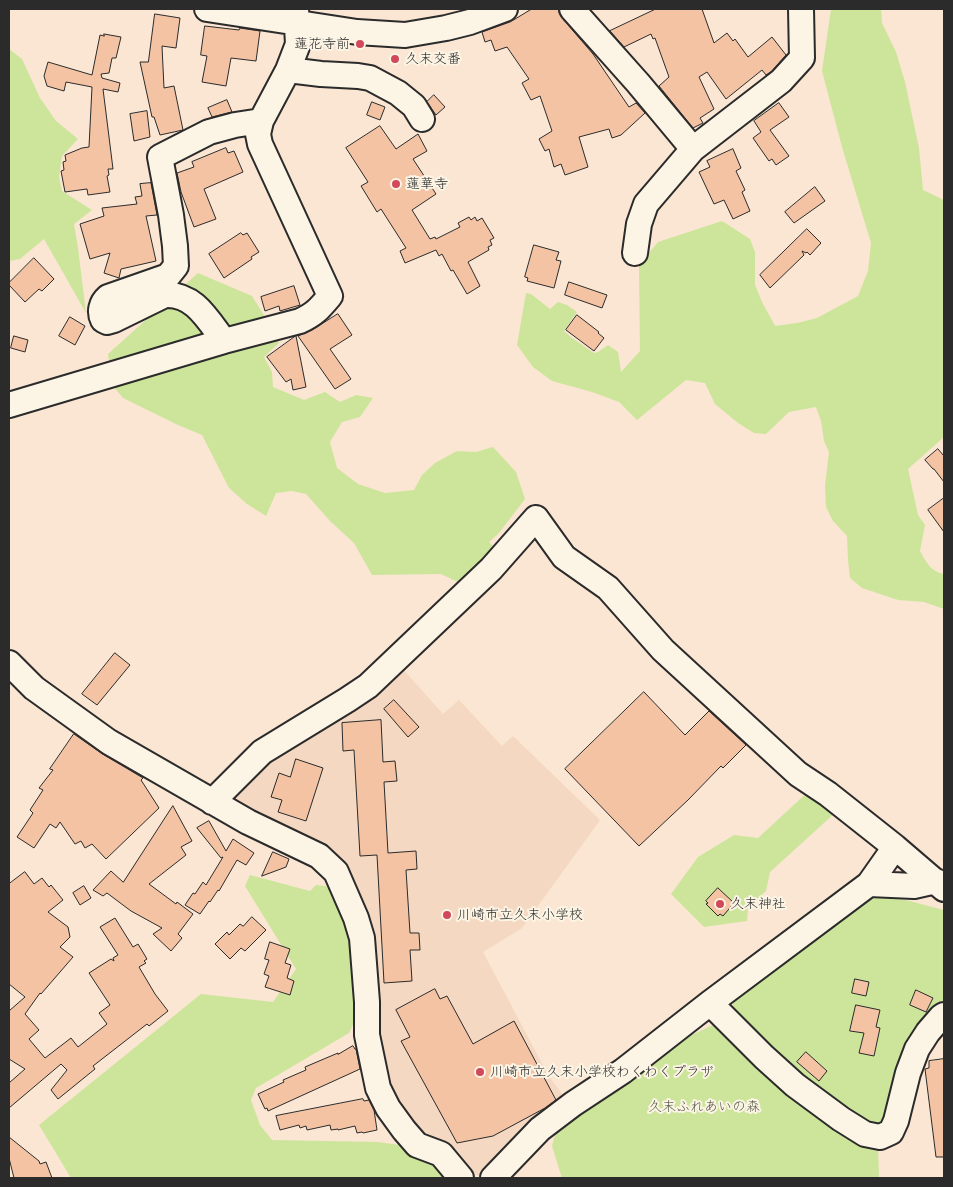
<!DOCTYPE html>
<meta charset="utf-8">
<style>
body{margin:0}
#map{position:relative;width:953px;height:1187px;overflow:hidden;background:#fae6d2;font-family:"Shantell Sans",sans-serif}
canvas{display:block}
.frame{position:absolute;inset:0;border:10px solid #2b2b2b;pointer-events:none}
</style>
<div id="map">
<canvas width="953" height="1187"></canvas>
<div class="frame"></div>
</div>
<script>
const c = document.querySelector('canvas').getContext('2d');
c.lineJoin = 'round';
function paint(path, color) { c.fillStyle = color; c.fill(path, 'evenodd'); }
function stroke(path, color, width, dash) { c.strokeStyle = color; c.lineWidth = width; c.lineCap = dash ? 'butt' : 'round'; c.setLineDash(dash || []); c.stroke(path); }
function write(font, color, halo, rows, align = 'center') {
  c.font = font + ' "Shantell Sans","Klee One",sans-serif'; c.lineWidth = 4; c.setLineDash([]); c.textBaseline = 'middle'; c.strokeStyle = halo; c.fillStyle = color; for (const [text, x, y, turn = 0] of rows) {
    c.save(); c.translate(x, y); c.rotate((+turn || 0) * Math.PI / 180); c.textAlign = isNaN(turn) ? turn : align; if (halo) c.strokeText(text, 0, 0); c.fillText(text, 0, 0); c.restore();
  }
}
const built = new Path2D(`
 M402,668L443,714L459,700L502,746L513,736L600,820L522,928L483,952L548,1075L565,1098L482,1176L470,1174L417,1134L386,1084L360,901L235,805L231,790L258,764Z`);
const green = new Path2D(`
 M831,9H881L882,23L896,52L905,82L919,148L923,190L944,200V437L908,469L918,515L925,525L920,551C926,562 931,572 944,574V609L924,602L898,600L862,588L850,578L848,560L847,536L833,521L826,507L825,485L829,452L824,441L821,421L816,407L789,412L766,434L754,433L738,423L715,404L705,383L686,380L637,420L619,402L592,392L552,381L533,367L517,345L526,293L531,294L550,309L558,302L567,305L577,312L564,331L572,338L594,353L598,352L608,345L618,352L621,372L640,351L639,265L658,242L722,221L750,239L755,252V285L762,302L775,326L797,323L817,318L858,296L868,271L871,243L842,147L822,71Z
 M9,49L22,59L40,98L56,121L78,139L62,156L59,177L62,191L92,210L74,224L78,248L86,313L44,239L20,259L9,261Z
 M198,273L252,296L267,320L279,343L264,357L272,372L273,387L304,400L325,392L340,402L356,395L373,398L360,417L342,422L330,442L337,468L358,484L385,493L414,490L422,475L435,463L457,451L476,452L493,447L516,472L525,499L499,533L489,542L497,550L460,583L441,574L372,575L354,543L330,521L306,494L292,491L276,493L266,516L247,504L229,488L202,435L178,425L123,398L113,386L108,354Z
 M811,789L835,813L770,872L766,891L748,907L747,921L704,927L671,894L698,857L734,835L758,838Z
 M250,875L310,891L316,885L326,886L335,895L353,941L357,1016L349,1033L256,1088L251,1100L260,1125L272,1140L378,1142L407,1146L439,1163L449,1178H71L39,1125L201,994L273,1002L296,969L245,886Z
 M875,892L944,910V1006L886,1124L879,1128L811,1088L735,1012L732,1002L738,993Z
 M713,1025H720L878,1146L879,1178H562L552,1146L556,1131L672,1044Z`);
const building = new Path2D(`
 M532,9H559V12L562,18L593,54L629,107L636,103L645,113L621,135L612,138L609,129L579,137L588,167L565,175L561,164L554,167L549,149L545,151L539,139L552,131L540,96L531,100L522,83L529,79L507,47L495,51L491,40L485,42L482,32L510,22Z
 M656,9H702L714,43L727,33L733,41L735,39L748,57L772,37L786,55L772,71L766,75L762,70L726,99L707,72L699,77L714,109L700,118L703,123L693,128L659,86L669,77L655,38L653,39L651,34L624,47L610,31Z
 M155,14L180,18L176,48L162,46L164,88L174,86L183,130L160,135L154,117H152L140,62H148Z
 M205,26L239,30L240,28L260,31L256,61L231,58L226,86L202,82L207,56L201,55Z
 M104,34L121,37L116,58H112L109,73L101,74L102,78L120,83L118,92L103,89L113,169H108L109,175L107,176L110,192L88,195L87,189L65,192L61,171L64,170L63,162L66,161L65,155L82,148L89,147L92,87L66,82L64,91L47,86L44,76L48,62L92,75L100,35L104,36Z
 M434,95L445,107L436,115L427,102Z
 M227,100L232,112L212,117L208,108Z
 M372,102L385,107L380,120L367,115Z
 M779,103L789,117L770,130L789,156L776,165L772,159L769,161L753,138L761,132L754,121Z
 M147,111L150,137L134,141L130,114Z
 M380,126L396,149L418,134L427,151L413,159L436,194L412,210L430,239L435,237L436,239L460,227L458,223L469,217L471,220L475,217L477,221L482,218L494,238L490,240L492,245L488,247L489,250L468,262L480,286L467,294L453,270L451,271L442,254L439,256L436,250L405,263L400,251L406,248L381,209L377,212L361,186L368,182L346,148Z
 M226,148L228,153L234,151L243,172L204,189L216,219L194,227L181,192L177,173L194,167L192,162Z
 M733,149L741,168L736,171L745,190L742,192L750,211L733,219L724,200L714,204L699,172L710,167L707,161Z
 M151,183L157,215L146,216L156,261L121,269L119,278L104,273L110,253L90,259L80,224L104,216L102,208L137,204L135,197L142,196L140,184Z
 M815,187L825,201L794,223L785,212Z
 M807,229L821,243L810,255L807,252L806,253L802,251L804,255L770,288L760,275Z
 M241,233L243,235L247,233L259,252L251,257L252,259L224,278L209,254Z
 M534,245L559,252L556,260L561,261L554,288L527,281L528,278L525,277Z
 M34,258L54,279L42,291L39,289L25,302L9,285V283Z
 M569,282L607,295L602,308L565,295Z
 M294,286L300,305L280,311L279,306L265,311L261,297Z
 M338,314L352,335L330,349L351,379L335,389L298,336L312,330Z
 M577,315L599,332L598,333L604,338L594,351L566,330Z
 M70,317L85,326L75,345L59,336Z
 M14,336L28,340L25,352L11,348Z
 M296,336L306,387L293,390L291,379L286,382L267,357Z
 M938,449L944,456V482L934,469H933L925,460Z
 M944,498V532L928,510Z
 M115,653L130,665L97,705L82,694Z
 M644,692L685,735L709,711L746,745L723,768L721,766L688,800L639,846L565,769Z
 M394,700L419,727L408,737L384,709Z
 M381,720L383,762L395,761L397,781L384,782L388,853L416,851L417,869L406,870L410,933H419L420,950H410L412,981L384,983L377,855L360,856L354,750L343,751L342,723Z
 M74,734L101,753L143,778L141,780L159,808L106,859L92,844L85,848L81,841L75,844L60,822L56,828L50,824L34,848L17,837L33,813L30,810L43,790L39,788L53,770L50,769Z
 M296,759L323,768L306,821L278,812L282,800L271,797L279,773L290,777Z
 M173,806L192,841L181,847L186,855L149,884L176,904L177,902L193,914L178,934L182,938L171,951L153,934L162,928L131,911L107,893L103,896L93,890L111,871L123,882Z
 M209,821L226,851L233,839L254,853L246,865L237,860L219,891L218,890L210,902L209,901L200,914L185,905L193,893L195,894L203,882L206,885L223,857L221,858L197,828Z
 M273,852L289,859L286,867L262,876Z
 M25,872L34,884L42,878L49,887L51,885L63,900L48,912L68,927L70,937L60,947L73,957L41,994L40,993L25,1014L39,1030L29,1039L45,1058L71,1038L78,1047L107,1024L99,1013L110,1005L89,973L111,959L114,961L113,958L118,955L100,927L115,918L133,947L138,944L147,959L144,961L146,963L139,967L155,994L168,1011L149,1026L147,1024L93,1066L95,1069L58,1099L51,1090L67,1070L61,1064L9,1108V1083L25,1069L9,1059V1011L25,997L9,984V884Z
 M84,886L91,898L80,905L73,893Z
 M718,888L734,903L723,916L720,914L718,916L706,904L708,903L706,901Z
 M252,917L266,930L245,951L241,948L230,959L215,944L227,932L229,935L240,924L243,926Z
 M270,942L290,949L285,963L291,965L287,978L294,981L290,995L265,987L269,976L264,974L269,960L265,959Z
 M855,979L869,982L866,996L852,993Z
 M435,989L440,999L447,996L473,1044L514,1021L556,1100L545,1108L493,1136L457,1143L401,1041L410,1037L396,1010Z
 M916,990L933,998L926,1012L910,1005Z
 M856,1005L880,1010L876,1027L880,1028L874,1056L859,1053L864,1033L850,1031Z
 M353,1046L355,1049H356L360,1069L268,1111L267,1108L265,1109L258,1094L284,1082L283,1080L306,1070L305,1067L338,1053V1054Z
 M806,1052L827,1071L819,1081L797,1062Z
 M944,1059V1157H936L925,1069L929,1068V1061Z
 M363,1099L364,1101L369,1100L374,1110L377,1130L363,1133L362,1132L357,1133L355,1126L338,1130V1129L331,1130L330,1125L307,1130L306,1126L300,1128L299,1125L280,1130L276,1116Z
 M9,1137L39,1161L40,1164L46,1162L52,1178H14L9,1158Z`);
const minor = new Path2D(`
 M207,9L357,32L405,35L446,28L470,22L505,9
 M572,9L638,83L693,149
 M288,70L321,74L358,76L370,78L398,93L414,106L422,119
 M635,253L639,224L646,204L693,149L781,81L802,58L801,9
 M224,341C208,320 194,293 165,295L114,320L107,322L103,320C99,312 101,303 108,297L168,276L176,266L175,246L171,215L160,157L209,132L235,125L261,121
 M9,405L224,341L300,321C315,314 319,309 330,296L260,144L258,134L261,121L288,70L298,44L296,9
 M9,663L34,688L109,742L248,822L319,856L336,872L356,918L362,938L367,1002V1035L378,1088L388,1108L404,1130L417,1145L441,1154L461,1178
 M212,802L262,752L347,700L368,686L491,569L536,518L564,557L608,588L663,650L798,774L828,794L895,847L944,889
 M869,884L895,847
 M710,1003L764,1057L795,1085L841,1119L865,1134L880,1137L891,1132L896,1121L908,1073L917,1049L928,1032L941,1017L944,1015
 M493,1178L540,1129L573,1104L623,1071L710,1003L869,884L914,886L936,881`);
const markers = [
 [360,44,5,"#d1495b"],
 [395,59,5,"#d1495b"],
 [396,184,5,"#d1495b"],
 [720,904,5,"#d1495b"],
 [447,915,5,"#d1495b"],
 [480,1072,5,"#d1495b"]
];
const poiNames = [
 ["蓮花寺前",350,44,"right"],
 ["久末交番",405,59],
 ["蓮華寺",406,184],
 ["久末神社",730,904],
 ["川崎市立久末小学校",457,915],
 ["川崎市立久末小学校わくわくプラザ",490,1072]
];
const parkNames = [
 ["久末ふれあいの森",704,1107]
];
paint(built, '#f4d8c1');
paint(green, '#cde59b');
paint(building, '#f4c3a4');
stroke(building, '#2b2b2b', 1);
stroke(minor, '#2b2b2b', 28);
stroke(minor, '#fcf5e5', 24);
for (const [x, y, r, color] of markers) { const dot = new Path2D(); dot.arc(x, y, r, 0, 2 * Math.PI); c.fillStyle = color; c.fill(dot); stroke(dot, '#fcf5e5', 2); }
write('14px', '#2b2b2b', '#fcf5e5', poiNames, 'left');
write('14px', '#545a47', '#fcf5e5', parkNames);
</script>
